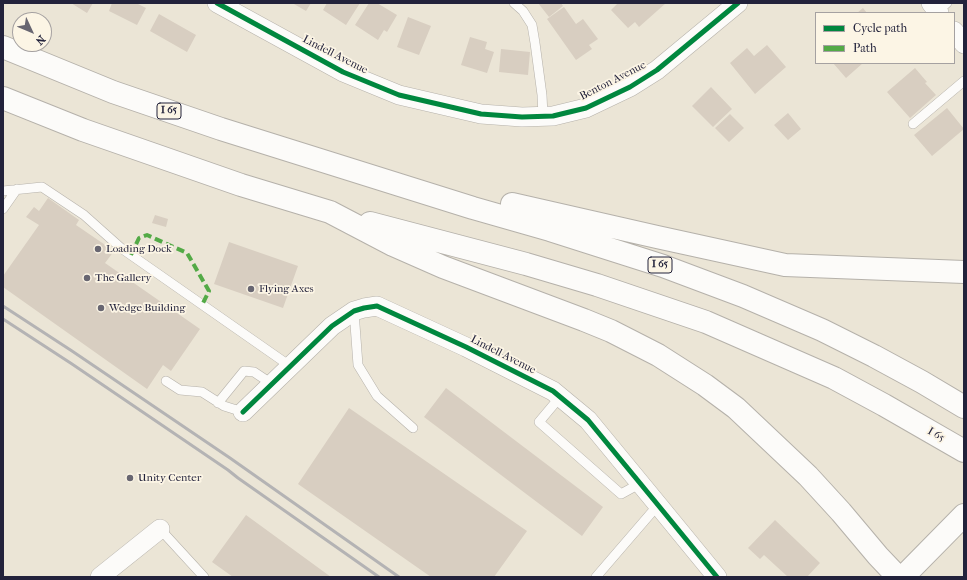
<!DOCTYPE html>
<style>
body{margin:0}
#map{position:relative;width:967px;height:580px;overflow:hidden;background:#ebe5d6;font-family:"IM FELL French Canon",serif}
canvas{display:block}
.frame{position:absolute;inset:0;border:4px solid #22223b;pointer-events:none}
.legend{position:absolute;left:815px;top:12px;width:140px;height:52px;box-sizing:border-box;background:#fcf5e5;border:1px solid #a5a1a1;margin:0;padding:5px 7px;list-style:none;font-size:12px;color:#22223b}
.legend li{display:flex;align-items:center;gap:8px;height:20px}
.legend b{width:20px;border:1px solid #a5a1a1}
.north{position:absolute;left:12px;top:12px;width:40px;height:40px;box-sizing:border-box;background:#fcf5e5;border:1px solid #a5a1a1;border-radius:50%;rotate:134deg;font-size:11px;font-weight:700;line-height:16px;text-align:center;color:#22223b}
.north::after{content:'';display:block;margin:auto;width:14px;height:18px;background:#686671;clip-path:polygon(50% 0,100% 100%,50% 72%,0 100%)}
</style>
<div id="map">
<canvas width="967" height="580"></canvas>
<div class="frame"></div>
<ul class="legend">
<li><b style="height:5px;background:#00873e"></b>Cycle path</li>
<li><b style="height:5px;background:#53aa46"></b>Path</li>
</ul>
<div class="north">N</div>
</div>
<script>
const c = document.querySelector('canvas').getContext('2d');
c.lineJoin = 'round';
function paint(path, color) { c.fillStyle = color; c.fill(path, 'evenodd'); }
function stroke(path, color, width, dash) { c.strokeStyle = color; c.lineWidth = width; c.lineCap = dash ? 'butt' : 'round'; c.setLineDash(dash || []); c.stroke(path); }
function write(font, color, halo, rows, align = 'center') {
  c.font = font + ' "IM FELL French Canon",serif'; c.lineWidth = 3.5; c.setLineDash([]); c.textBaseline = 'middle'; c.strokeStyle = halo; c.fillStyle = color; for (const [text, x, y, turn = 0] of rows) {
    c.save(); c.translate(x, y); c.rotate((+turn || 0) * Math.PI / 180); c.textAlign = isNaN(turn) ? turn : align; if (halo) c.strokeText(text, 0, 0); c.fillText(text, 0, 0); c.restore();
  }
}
const building = new Path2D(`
 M71,3H93L87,13Z
 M112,3H136L146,8L137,25L109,11Z
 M294,3H311L306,11L294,4Z
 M327,3H360L346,25L323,10Z
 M369,3H377L397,15L387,32L384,30L378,40L355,25Z
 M538,3H561L563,6L549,17Z
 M618,3H666L639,27L635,22L628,28L611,10Z
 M564,7L576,24L583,19L598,39L589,45L592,49L576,60L547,19Z
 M863,8L867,13H857Z
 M159,14L196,35L187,52L150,31Z
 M408,17L431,26L419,55L397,47Z
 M470,37L487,42L485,49L494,52L487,73L461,65Z
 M767,45L786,67L755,94L730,63L747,48L754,56Z
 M501,49L530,52L528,75L499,72Z
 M833,63H863L846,78Z
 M915,68L927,82L925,83L936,95L910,118L887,92Z
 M711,87L732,109L713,127L692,106Z
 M947,108L964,129L932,156L914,135Z
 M788,113L801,129L788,140L774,125Z
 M730,114L744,128L729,142L715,128Z
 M48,198L79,220L76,225L114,251L105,263L200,329L171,371L163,365L147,389L3,287V276L39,225L26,217L34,207L39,211Z
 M155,215L168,219L166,227L152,223Z
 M229,242L298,266L283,308L214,284Z
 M446,388L603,507L582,536L424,417Z
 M349,408L527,531L494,577H431L298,484Z
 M246,515L331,577H233L212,562Z
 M775,520L820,563L807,577H788L764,555L760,559L748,548Z`);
const service = new Path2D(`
 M514,3L523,11L532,25L535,43L542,95L543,116
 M938,11L947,3
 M913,124L964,81
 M3,191L42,187L84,215L121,248L290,366
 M3,209L17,189
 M354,311L358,365L377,396L413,428
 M166,381L180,390L202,392L224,406L243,412
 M560,397L539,422L621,494L641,483
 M218,403L244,371L254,372L272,384
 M160,529L204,577
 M596,577L658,505`);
const minor = new Path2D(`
 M217,3L343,72L399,95L481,114L522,117L553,116L586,108L630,87L657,70L738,3
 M931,3L939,13
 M954,31L964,44
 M243,412L332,326L354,311L364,308L377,306L466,347L553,391L588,420L658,505L717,577
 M100,577L160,529`);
const secondary = new Path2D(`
 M903,577L964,515`);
const motorway = new Path2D(`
 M3,47L113,92L221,129L473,208L550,230L663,266L743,296L822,330L874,356L922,382L964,407
 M3,98L83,130L241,185L330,212L393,245L443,267L584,320L611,331L658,355L705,385L736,408L808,476L841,512L878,556L898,577
 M512,204L657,237L785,265L964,272
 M370,223L526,264L597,285L706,322L834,378L884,405L964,451`);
const rail = new Path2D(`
 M3,306L72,351L230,458L399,577
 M3,319L72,364L228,470L238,478L379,577`);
const quiet = new Path2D(`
 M131,255L139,238L147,235L187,253L209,291L202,305`);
const cycleway = new Path2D(`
 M217,3L343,72L399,95L481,114L522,117L553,116L586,108L630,87L657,70L738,3
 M243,412L332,326L354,311L364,308L377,306L466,347L553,391L588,420L658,505L717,577`);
const markers = [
 [98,249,4,"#686671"],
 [87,278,4,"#686671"],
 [251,289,4,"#686671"],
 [101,308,4,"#686671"],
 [130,478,4,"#686671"]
];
const shields = [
 [169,111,24],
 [660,265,24]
];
const shieldNames = [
 ["I 65",169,111],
 ["I 65",660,265]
];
const streetNames = [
 ["Lindell Avenue",335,55,27],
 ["Benton Avenue",613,81,-27],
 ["Lindell Avenue",503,355,27],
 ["I 65",936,435,30]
];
const poiNames = [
 ["Loading Dock",106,249],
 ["The Gallery",95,278],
 ["Flying Axes",259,289],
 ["Wedge Building",109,308],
 ["Unity Center",138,478]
];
paint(building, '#d8cec1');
stroke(service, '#b5b1aa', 10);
stroke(minor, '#b5b1aa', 20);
stroke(secondary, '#b5b1aa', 24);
stroke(motorway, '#b5b1aa', 24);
stroke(service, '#fcfbf9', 9);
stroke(minor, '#fcfbf9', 19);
stroke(secondary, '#fcfbf9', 22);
stroke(motorway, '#fcfbf9', 22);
stroke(rail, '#b4b3b4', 3);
stroke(quiet, '#53aa46', 4, [8, 4]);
stroke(cycleway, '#00873e', 5);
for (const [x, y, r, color] of markers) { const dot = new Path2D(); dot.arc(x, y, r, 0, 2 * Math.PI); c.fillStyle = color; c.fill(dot); stroke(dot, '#fcf5e5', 1.5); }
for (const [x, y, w] of shields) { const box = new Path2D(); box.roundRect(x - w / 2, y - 8, w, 16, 3); c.fillStyle = '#fcf5e5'; c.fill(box); stroke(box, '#22223b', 1); }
write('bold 10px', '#22223b', null, shieldNames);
write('11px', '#22223b', '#fcf5e5', streetNames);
write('11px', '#22223b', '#fcf5e5', poiNames, 'left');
</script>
